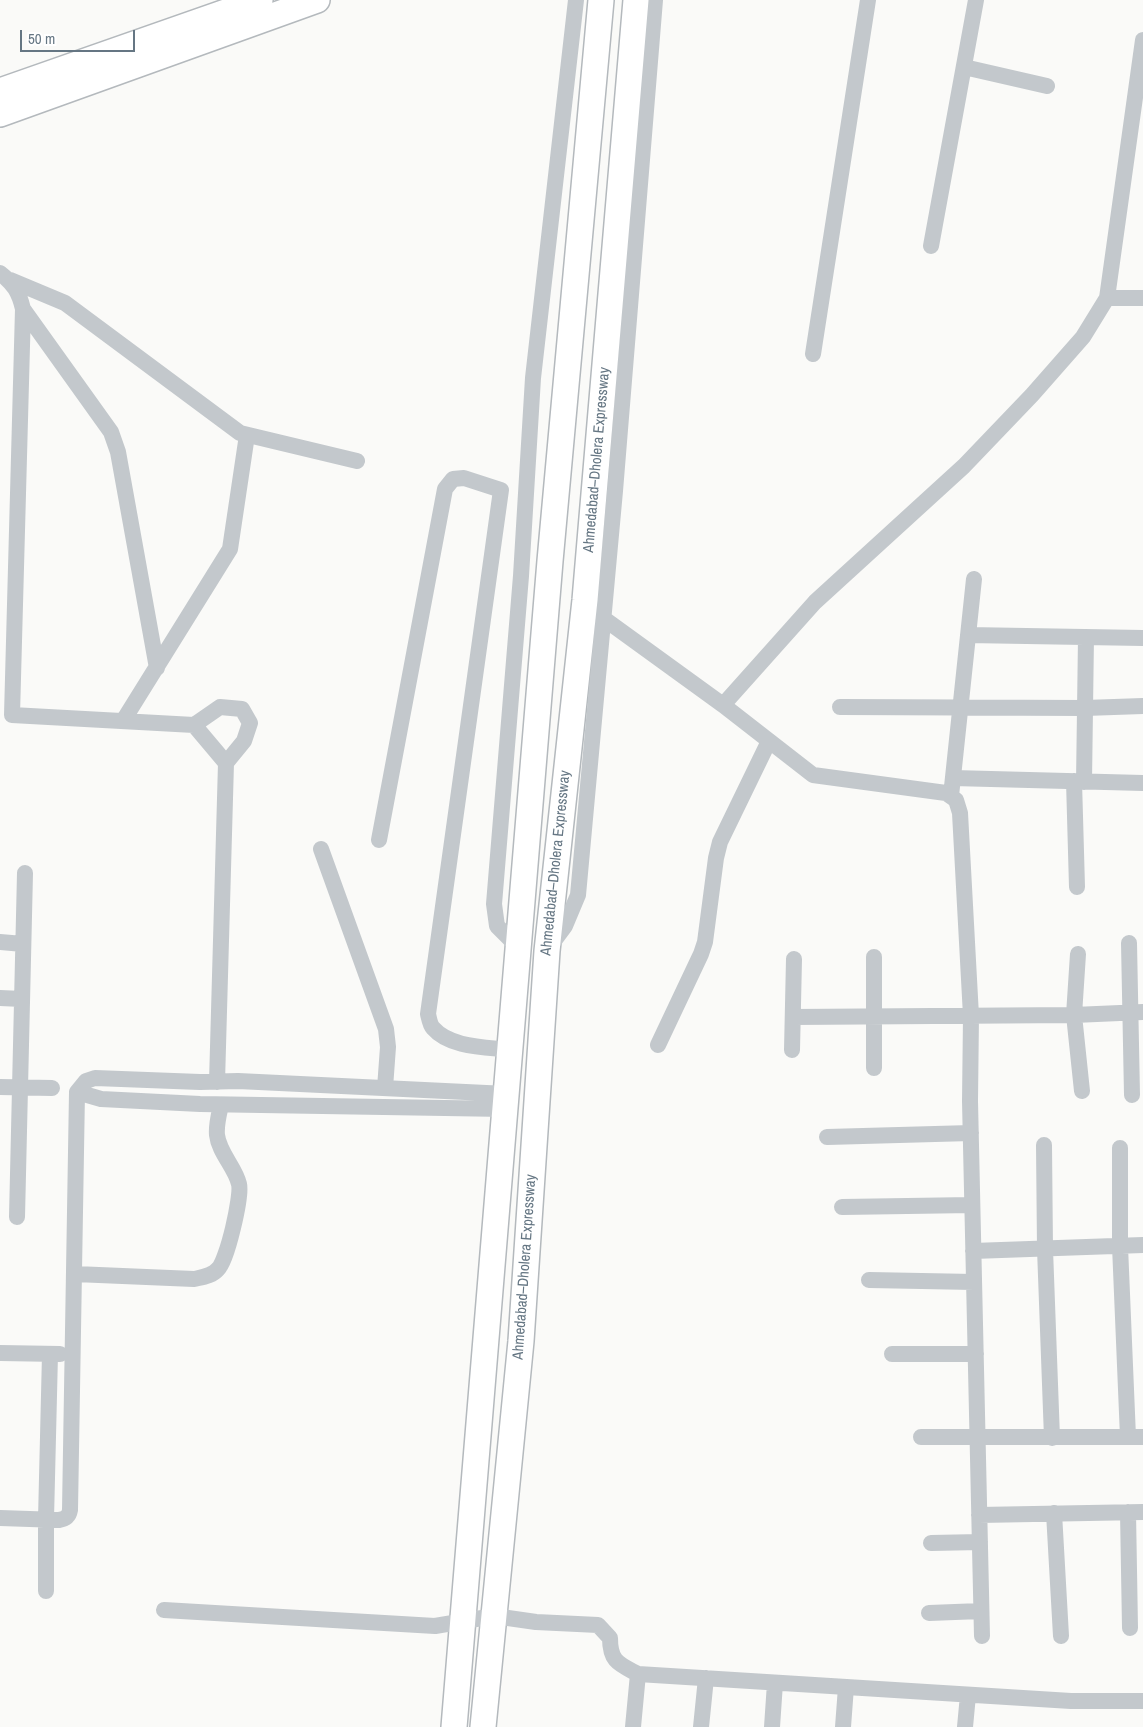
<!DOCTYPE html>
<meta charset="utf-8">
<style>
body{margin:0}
#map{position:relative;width:1143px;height:1727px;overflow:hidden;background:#fafaf8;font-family:"Archivo Narrow",sans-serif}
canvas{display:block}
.scale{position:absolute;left:20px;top:30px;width:115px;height:22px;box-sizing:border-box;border:2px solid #657683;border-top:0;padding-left:6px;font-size:15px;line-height:18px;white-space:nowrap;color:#657683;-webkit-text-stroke:4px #fff;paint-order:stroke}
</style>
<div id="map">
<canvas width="1143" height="1727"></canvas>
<div class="scale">50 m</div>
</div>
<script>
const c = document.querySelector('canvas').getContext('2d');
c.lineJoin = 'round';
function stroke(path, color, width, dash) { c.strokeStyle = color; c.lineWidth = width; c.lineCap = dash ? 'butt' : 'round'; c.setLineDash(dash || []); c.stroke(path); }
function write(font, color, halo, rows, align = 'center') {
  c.font = font + ' "Archivo Narrow",sans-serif'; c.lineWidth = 5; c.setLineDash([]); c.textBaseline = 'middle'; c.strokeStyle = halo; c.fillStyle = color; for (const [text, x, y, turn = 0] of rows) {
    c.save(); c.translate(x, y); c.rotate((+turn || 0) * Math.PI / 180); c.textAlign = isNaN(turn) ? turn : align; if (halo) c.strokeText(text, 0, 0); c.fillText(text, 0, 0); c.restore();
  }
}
const minor = new Path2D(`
 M964,67L1047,86
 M931,246L976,0
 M0,273C14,284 19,292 23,309L12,715L194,725L226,763L217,1082
 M10,280L65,303L240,433L357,461
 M1107,298L1143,40
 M23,309L111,432L118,452L157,668
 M813,354L868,0
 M603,618L723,705
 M968,635L1143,638
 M840,707L1085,708L1143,706
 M123,721L230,549L247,435
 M194,725L220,707L242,709L250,723L244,741L226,763
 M953,778L1143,783
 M1074,781L1077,887
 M1084,782L1086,637
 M951,796L974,579
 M379,840L445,489L453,479L464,478L501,490L428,1014C429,1018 430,1025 433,1028C450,1048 487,1047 511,1050
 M321,849L386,1029L388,1047L385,1088
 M0,942L23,944
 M1129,943L1132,1095
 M519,948L497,926L494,904L521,576L533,378L576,0
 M548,949L565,926L578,895L615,491L655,0
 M1078,954L1074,1015L1082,1091
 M0,998L22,999
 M793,1017L1074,1015L1143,1012
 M658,1045L701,954L705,942L716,858L720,842L769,741
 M792,1050L794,959
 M874,1068V957
 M0,1087L52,1088
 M77,1092L101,1099L200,1104L506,1109
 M827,1137L971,1133
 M1044,1145L1045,1249L1052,1438
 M1120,1148V1246L1128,1437
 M842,1207L972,1205
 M17,1217L25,873
 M973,1251L1143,1245
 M75,1274L194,1279C203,1277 212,1276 218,1269C227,1261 242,1196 239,1184C235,1167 219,1153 217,1135C216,1125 219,1114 221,1105
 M869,1280L974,1282
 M0,1353L60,1354
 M892,1354H976
 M921,1437H1143
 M1128,1512L1130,1628
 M1054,1513L1061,1636
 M979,1515L1143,1512
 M0,1518L59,1520C66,1519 69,1516 70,1510L77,1092L86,1081L95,1078L200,1082L238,1081L507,1094
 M931,1543L980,1542
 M46,1591V1519L50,1354
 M164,1610L435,1626L494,1616L536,1622L598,1625L610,1638C610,1662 619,1664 638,1674L1071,1701H1143
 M929,1613L981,1611
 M982,1636L970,1101L971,1016L960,813L956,800L946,793L813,775L723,705L815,602L964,466L1032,395L1083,337L1107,298H1143
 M633,1727L638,1674
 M701,1727L706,1678
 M772,1727L775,1683
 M843,1727L846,1687
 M965,1727L968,1695`);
const highway = new Path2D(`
 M0,91L260,0
 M0,114L317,0
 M454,1727L550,561L601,0
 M483,1727L521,1341L547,951L585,600L636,0`);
const streetNames = [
 ["Ahmedabad–Dholera Expressway",597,460,-85],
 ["Ahmedabad–Dholera Expressway",556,863,-84],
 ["Ahmedabad–Dholera Expressway",525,1267,-86]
];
stroke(highway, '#b4b9bd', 28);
stroke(minor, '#c3c8cc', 16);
stroke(highway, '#fff', 25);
write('15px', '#657683', '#fff', streetNames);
</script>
